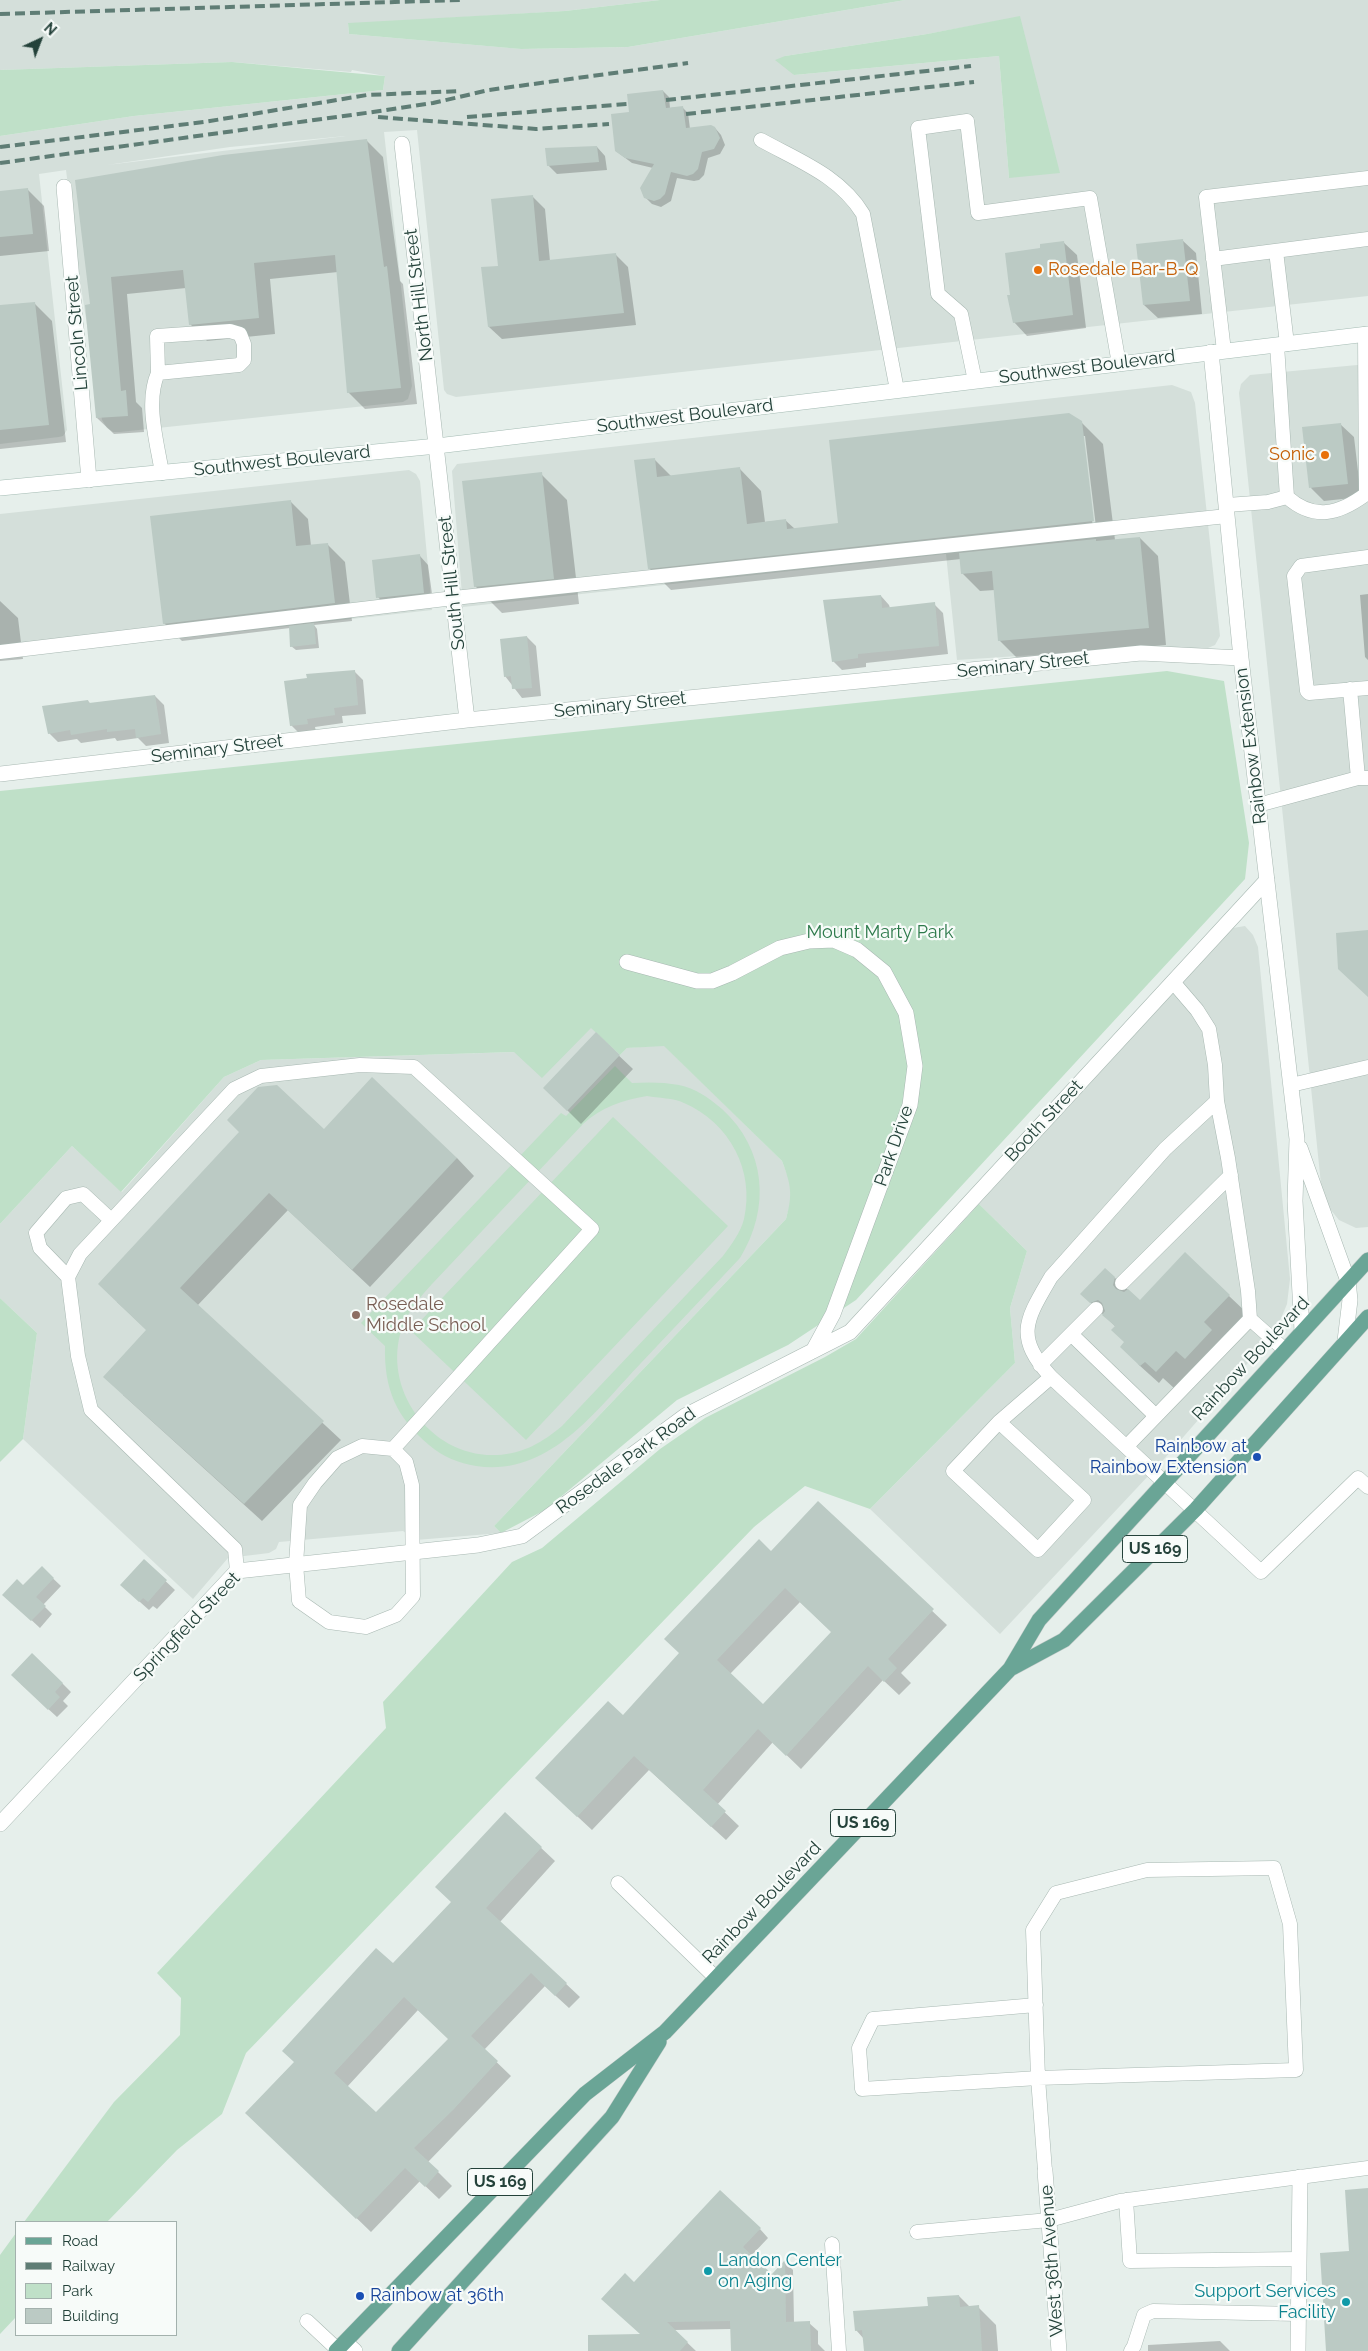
<!DOCTYPE html>
<style>
body{margin:0}
#map{position:relative;width:1368px;height:2351px;overflow:hidden;background:#e6efeb;font-family:Raleway,sans-serif}
canvas{display:block}
.legend{position:absolute;left:15px;top:2221px;width:162px;height:115px;box-sizing:border-box;background:#f7fbf9;border:1px solid #a3b1ad;margin:0;padding:6px 9px;list-style:none;font-size:15px;color:#24423a}
.legend li{display:flex;align-items:center;gap:10px;height:25px}
.legend b{width:25px;border:1px solid #a3b1ad}
.north{position:absolute;left:15px;top:15px;width:50px;height:50px;-webkit-text-stroke:4px #f7fbf9;paint-order:stroke;rotate:43deg;font-size:14px;font-weight:700;line-height:20px;text-align:center;color:#24423a}
.north::after{content:'';display:block;margin:auto;width:18px;height:22px;background:#24423a;clip-path:polygon(50% 0,100% 100%,50% 72%,0 100%)}
</style>
<div id="map">
<canvas width="1368" height="2351"></canvas>
<ul class="legend">
<li><b style="height:6px;background:#6aa596"></b>Road</li>
<li><b style="height:6px;background:#5f7d75"></b>Railway</li>
<li><b style="height:14px;background:#bfe0c8"></b>Park</li>
<li><b style="height:14px;background:#bbcac4"></b>Building</li>
</ul>
<div class="north">N</div>
</div>
<script>
const c = document.querySelector('canvas').getContext('2d');
c.lineJoin = 'round';
function paint(path, color) { c.fillStyle = color; c.fill(path, 'evenodd'); }
function stroke(path, color, width, dash) { c.strokeStyle = color; c.lineWidth = width; c.lineCap = dash ? 'butt' : 'round'; c.setLineDash(dash || []); c.stroke(path); }
function write(font, color, halo, rows, align = 'center') {
  c.font = font + ' Raleway,sans-serif'; c.lineWidth = 4.5; c.setLineDash([]); c.textBaseline = 'middle'; c.strokeStyle = halo; c.fillStyle = color; for (const [text, x, y, turn = 0] of rows) {
    c.save(); c.translate(x, y); c.rotate((+turn || 0) * Math.PI / 180); c.textAlign = isNaN(turn) ? turn : align; if (halo) c.strokeText(text, 0, 0); c.fillText(text, 0, 0); c.restore();
  }
}
const built = new Path2D(`
 M0,0H660L565,11L348,24L349,34L522,49L628,47L905,0H1368V296L456,397L447,394L444,390L417,130L384,132L412,386L408,399L403,402L120,432H113L107,428L102,420L81,287L66,170L39,174L67,430L63,436L59,437L0,444V136L134,116L383,90L385,76L352,70L351,72L232,62L0,70ZM1020,17L1009,178L999,56L794,75L785,56L927,34ZM346,136L107,165L230,147Z
 M1368,364V1227L1356,1228L1339,1220L1330,1209L1321,1184L1239,393L1241,384L1250,375Z
 M1172,385L1191,392L1195,403L1220,636L1215,645L1208,648H1141L957,660L946,554L463,607L452,471L457,464Z
 M409,470L416,474L420,481L432,610L0,658V514Z
 M1245,926L1253,935L1258,947L1290,1279L1287,1304L1279,1323L1260,1349L1165,1458L1000,1634L870,1509L1015,1363L1010,1308L1027,1251L979,1204L1233,928Z
 M591,1027L620,1055L627,1048L664,1045L782,1161L791,1184V1201L786,1219L494,1526L501,1533L416,1540L403,1531L279,1542L276,1549L269,1553L228,1558L193,1599L23,1439L37,1333L0,1298V1224L72,1146L122,1192L224,1077L261,1060L515,1052Z`);
const green = new Path2D(`
 M660,0H905L628,47L521,49L349,34L348,23L565,11Z
 M1020,16L1060,173L1009,178L999,56L794,75L775,60L785,56L927,34Z
 M232,62L385,76L383,90L134,116L0,136V70Z
 M1167,671L1224,681L1249,843L1245,879L856,1300L788,1345L677,1400L545,1510L501,1533L494,1526L786,1219C793,1194 791,1185 782,1161L664,1046L627,1048L620,1055L591,1028L542,1078L514,1052L261,1060L224,1077L121,1192L72,1146L0,1224V791Z
 M615,1066L632,1083C647,1082 664,1082 679,1085C695,1088 709,1098 722,1109C766,1149 771,1208 740,1258C707,1293 674,1328 641,1363C596,1410 550,1477 476,1466C459,1463 443,1457 429,1445C396,1417 384,1389 385,1346L361,1323L559,1115L561,1113L566,1116ZM647,1096C658,1098 674,1098 684,1103C730,1123 755,1171 744,1219C741,1232 731,1245 723,1256L562,1426C543,1442 523,1454 497,1455C431,1458 381,1389 402,1328C408,1311 420,1297 432,1284L583,1124C602,1107 622,1100 647,1096Z
 M613,1117L728,1226L526,1440L411,1331Z
 M979,1204L1027,1251L1010,1308L1015,1363L870,1509L805,1486L754,1527L246,2053L222,2114L177,2150L107,2222H24L114,2102L180,2035L181,1998L157,1973L386,1728L383,1702L512,1562L542,1548L660,1449L705,1418L825,1357L856,1339Z
 M0,1298L37,1333L23,1439L0,1462Z
 M16,2233V2317L0,2334V2255Z`);
const shadow = new Path2D(`
 M663,91L669,97L670,108L682,107L688,113L690,129L715,128L721,135L725,145L720,154L708,158L704,175L699,180L694,181L677,178L671,201L661,207L652,204L645,197L653,168L632,163L616,151L631,113Z
 M367,141L383,157L400,281L403,284L417,404L365,409L348,392L338,272L270,279L275,334L207,341L190,324L186,288L127,294L136,402L142,408L144,432L114,434L97,418L91,306L77,181Z
 M597,147L605,156L607,170L557,174L548,165Z
 M27,189L44,206L49,251L0,256V192Z
 M532,196L545,209L550,261L615,254L628,267L636,325L502,339L489,327L499,267Z
 M1182,240L1196,253L1202,314L1158,318L1144,305Z
 M1063,242L1077,255L1086,328L1027,336L1014,322L1012,296L1042,249Z
 M35,304L52,321L66,442L0,449V307Z
 M1081,422L1103,444L1115,540L1140,538L1158,556L1166,645L1017,658L999,640L995,590L980,591L962,573L961,559L671,590L649,568L654,459L672,477L739,468L761,491L765,522L785,520L795,529L840,524ZM1082,436H1085L1096,527L1093,528Z
 M1340,424L1354,437L1361,497L1324,501L1311,488Z
 M541,474L567,500L579,604L502,613L475,586Z
 M290,501L308,519L311,546L327,544L345,562L352,621L314,625L317,629L319,648L296,650L291,646L290,628L182,641L164,623Z
 M420,556L428,565L433,601L386,606L378,597Z
 M1368,594V660L1365,657L1360,595Z
 M881,596L889,605L890,608L934,604L943,613L948,654L866,663V667L842,670L833,661Z
 M0,601L18,618L23,659L0,661Z
 M527,637L536,646L541,696L522,698L505,676Z
 M354,671L363,680L366,714L342,716L343,723L315,727L316,732L300,734L291,725L308,680Z
 M155,696L164,705L169,743L146,746L138,738L117,741L115,738L81,743L77,739L58,742L49,733L88,701L91,704Z
 M596,1034L633,1069L581,1124L558,1101Z
 M324,1131L457,1158L474,1176L370,1287L288,1210L197,1306L341,1440L262,1521L123,1395L147,1330L117,1302Z
 M1115,1278L1140,1301L1229,1296L1247,1313L1175,1389L1163,1378L1159,1383L1139,1365L1116,1327L1082,1294Z
 M818,1503L947,1625L901,1673L911,1683L899,1695L883,1680L801,1769L773,1742L717,1805L739,1826L726,1840L649,1770L592,1830L551,1792L623,1717ZM800,1602L832,1632L763,1706L730,1674Z
 M144,1561L175,1590L157,1609L153,1606L149,1610L131,1594Z
 M42,1568L61,1586L43,1605L52,1614L40,1628L12,1602Z
 M62,1683L71,1692L63,1701L68,1706L57,1717L21,1684Z
 M505,1814L555,1861L500,1922L580,1997L569,2008L545,1986L484,2050L511,2076L428,2162L452,2186L439,2199L420,2181L371,2232L261,2126L393,1964L452,1902ZM418,2010L449,2039L376,2114L347,2087Z
 M760,2229L768,2238L751,2256L772,2276L785,2262L793,2270L794,2323H809L818,2331V2344L825,2351H732L731,2329L674,2330L696,2351H614L642,2336L634,2283Z
 M959,2296L970,2307H978L996,2325L998,2351H865L864,2339L856,2330Z
 M1220,2341L1230,2351H1148V2345Z`);
const building = new Path2D(`
 M663,90L666,108L683,106L686,128L711,125L715,127L720,138L714,149L702,152L698,169L693,174L687,176L671,172L665,194L660,199L654,201L644,198L640,188L654,164L625,158L615,151L611,114L629,112L627,94Z
 M367,139L384,267L387,266L401,388L347,393L335,255L254,263L259,318L189,325L183,270L111,277L121,391L126,390L128,416L96,418L85,305L90,304L75,180L223,155Z
 M597,146L599,162L547,166L545,148Z
 M28,188L33,234L0,237V191Z
 M533,195L539,261L616,253L624,313L488,327L481,267L498,266L491,199Z
 M1183,239L1190,301L1143,305L1136,244Z
 M1064,241L1073,315L1013,323L1007,295H1010L1005,253L1040,248V244Z
 M35,302L49,425L0,430V305Z
 M1069,413L1082,421L1094,521L648,569L634,460L655,458L657,477L740,467L747,524L786,519L787,529L838,523L829,440Z
 M1341,423L1348,484L1309,488L1302,427Z
 M542,472L554,579L474,587L462,481Z
 M291,500L296,546L328,543L335,603L163,624L150,516Z
 M1140,537L1149,628L998,641L992,571L961,574L959,553L1096,539V541Z
 M420,554L424,593L376,598L372,560Z
 M881,595L882,608L935,602L939,646L858,654V658L832,662L823,600Z
 M314,623L316,644L290,647L289,626Z
 M527,636L532,688L512,689L511,676L504,677L500,639Z
 M355,670L358,705L334,708L335,715L307,719L308,724L290,726L284,681L307,678L306,674Z
 M155,695L161,734L136,738L135,729L107,732V729L71,735L70,730L48,734L42,706L88,700L89,703Z
 M1368,930V997L1338,969L1336,933Z
 M596,1032L620,1055L567,1111L543,1088Z
 M372,1077L457,1158L352,1270L269,1193L180,1288L324,1421L244,1504L103,1377L146,1330L98,1284L239,1132L227,1120L258,1087L277,1085L324,1129Z
 M1185,1252L1230,1295L1204,1322L1212,1330L1185,1359L1176,1351L1156,1372L1145,1362L1140,1366L1120,1347L1124,1342L1111,1330L1115,1326L1102,1315L1105,1311L1102,1303L1098,1300L1090,1303L1080,1294L1105,1268L1115,1277L1113,1285L1116,1289L1124,1292L1128,1289L1140,1300Z
 M818,1501L934,1609L888,1659L897,1668L884,1682L868,1666L786,1756L758,1729L703,1790L726,1811L711,1827L634,1756L577,1817L535,1778L608,1701L623,1715L679,1653L664,1639L759,1539L771,1551ZM785,1588L831,1632L763,1704L717,1660Z
 M144,1559L167,1580L148,1602L143,1598L139,1602L120,1585Z
 M42,1566L54,1578L36,1597L46,1606L31,1621L2,1595L17,1579L23,1585Z
 M32,1653L63,1683L55,1692L60,1697L48,1710L11,1675Z
 M505,1812L542,1847L486,1908L567,1983L555,1996L531,1973L471,2036L498,2061L453,2110L414,2148L439,2171L425,2187L405,2168L356,2219L245,2113L294,2062L282,2051L376,1948L393,1963L451,1902L435,1887ZM404,1997L448,2039L376,2112L334,2073Z
 M1368,2188V2351H1326L1320,2253L1349,2251L1345,2190Z
 M720,2190L761,2228L743,2247L772,2274L785,2260L786,2322L810,2321L811,2351H731L730,2321L667,2322L688,2342L680,2351H588V2335L640,2334L601,2299L625,2273L634,2282Z
 M959,2295L960,2307L979,2305L982,2351H864L862,2330L855,2331L853,2311L928,2306L927,2297Z`);
const lane = new Path2D(`
 M761,140C799,161 840,176 863,214L897,390
 M1276,251L1287,344
 M1213,259L1368,239
 M1277,345L1287,497C1314,521 1339,514 1366,494L1365,334
 M1224,351L1206,197L1368,178
 M158,373L157,336L230,331L240,334L244,344V360L239,365L158,373C145,402 157,442 162,473
 M975,381L961,314L938,294L918,128L967,121L978,213L1090,198L1119,364
 M1227,505L1268,502L1287,497
 M1368,557L1301,566L1294,576L1307,691L1309,693L1368,688
 M0,652L454,598L1227,516
 M1350,689L1358,778H1368
 M1258,805L1358,778
 M1173,982L1197,1010L1209,1029L1215,1065L1217,1101L1228,1158L1248,1291L1250,1319L1285,1350
 M1291,1085L1368,1067
 M1217,1101L1165,1149L1051,1277C1026,1320 1014,1336 1051,1377L1261,1572L1358,1478L1368,1487
 M68,1277L40,1248L36,1233L66,1198L83,1194L111,1220
 M1122,1283L1231,1175
 M1071,1334L1156,1416
 M1040,1365L1096,1309
 M999,1422L1084,1500L1038,1550L953,1471L999,1422L1051,1377
 M362,1446L393,1449L406,1462L412,1485L413,1596L396,1615L366,1627L329,1622L299,1601L296,1564L300,1505L315,1483L337,1458Z
 M1127,1446L1250,1319
 M237,1571L235,1549L91,1410L78,1356L68,1277L80,1254L234,1089L261,1076L360,1065L414,1067L592,1229L393,1449
 M618,1883L716,1978
 M1036,2005L873,2019L859,2048L862,2089L1038,2078L1296,2070L1290,1924L1274,1868L1147,1870L1056,1893L1033,1930L1038,2078L1045,2171
 M1126,2200L1130,2261L1299,2259
 M917,2232L1049,2220L1120,2201L1368,2168
 M832,2244L839,2351
 M307,2321L337,2349
 M1131,2351L1134,2346L1144,2315L1153,2311L1299,2314`);
const street = new Path2D(`
 M402,144L467,720
 M64,187L89,480
 M1211,352L1241,658L1297,1139L1295,1201L1302,1331
 M0,774L467,720L1141,653L1241,658
 M627,962L697,981H712L732,973L780,948L809,941L834,940L857,950L884,972L906,1013L915,1066L910,1105L833,1314L813,1351
 M1300,1148L1348,1281L1350,1300L1345,1341
 M0,1824L237,1571L478,1545L522,1536L685,1416L850,1332L1267,880
 M1045,2171L1059,2351
 M345,2342L355,2351
 M1298,2351L1300,2177`);
const secondary = new Path2D(`
 M0,488L437,446L1368,334`);
const primary = new Path2D(`
 M1012,1668L1064,1640L1196,1509L1368,1317
 M336,2351L585,2094L665,2032L1010,1669L1039,1620L1368,1260
 M399,2351L612,2117L659,2042`);
const rail = new Path2D(`
 M0,14L460,0
 M666,100L971,66
 M686,114L974,82
 M378,117L536,129L609,124
 M467,117L627,104
 M0,147L204,122L367,95L461,91
 M0,163L373,112L433,103L489,90L688,63`);
const markers = [
 [1038,270,5,"#e8710a"],
 [1325,455,5,"#e8710a"],
 [356,1315,5,"#8d6e63"],
 [1257,1457,5,"#1a4fb4"],
 [708,2271,5,"#0f9aa8"],
 [360,2296,5,"#1a4fb4"],
 [1346,2302,5,"#0f9aa8"]
];
const shields = [
 [1155,1549,65],
 [863,1823,65],
 [500,2182,65]
];
const shieldNames = [
 ["US 169",1155,1549],
 ["US 169",863,1823],
 ["US 169",500,2182]
];
const foodNames = [
 ["Rosedale Bar-B-Q",1048,270],
 ["Sonic",1315,455,"right"]
];
const streetNames = [
 ["North Hill Street",419,295,-97],
 ["Lincoln Street",77,333,-95],
 ["Southwest Boulevard",1087,367,-7],
 ["Southwest Boulevard",685,416,-7],
 ["Southwest Boulevard",282,461,-6],
 ["South Hill Street",452,583,-96],
 ["Seminary Street",1023,665,-6],
 ["Seminary Street",620,705,-6],
 ["Rainbow Extension",1251,746,-97],
 ["Seminary Street",217,749,-7],
 ["Booth Street",1044,1121,-47],
 ["Park Drive",894,1146,-71],
 ["Rainbow Boulevard",1251,1359,-47],
 ["Rosedale Park Road",626,1461,-36],
 ["Springfield Street",187,1627,-46],
 ["Rainbow Boulevard",762,1903,-46],
 ["West 36th Avenue",1052,2261,-94]
];
const parkNames = [
 ["Mount Marty Park",880,933]
];
const educationNames = [
 ["Rosedale",366,1305],
 ["Middle School",366,1326]
];
const transitNames = [
 ["Rainbow at",1247,1447],
 ["Rainbow Extension",1247,1468],
 ["Rainbow at 36th",370,2296,"left"]
];
const cultureNames = [
 ["Landon Center",718,2261],
 ["on Aging",718,2282],
 ["Support Services",1336,2292,"right"],
 ["Facility",1336,2313,"right"]
];
paint(built, '#d4dfda');
paint(green, '#bfe0c8');
paint(shadow, '#0003');
paint(building, '#bbcac4');
stroke(lane, '#a8b8b2', 15);
stroke(street, '#a8b8b2', 16);
stroke(secondary, '#a4bbb3', 16);
stroke(primary, '#c2cac8', 16);
stroke(lane, '#fff', 14);
stroke(street, '#fff', 15);
stroke(secondary, '#fff', 15);
stroke(primary, '#6aa596', 15);
stroke(rail, '#5f7d75', 4, [10, 5]);
for (const [x, y, r, color] of markers) { const dot = new Path2D(); dot.arc(x, y, r, 0, 2 * Math.PI); c.fillStyle = color; c.fill(dot); stroke(dot, '#f7fbf9', 2); }
for (const [x, y, w] of shields) { const box = new Path2D(); box.roundRect(x - w / 2, y - 13.5, w, 27, 4); c.fillStyle = '#f7fbf9'; c.fill(box); stroke(box, '#24423a', 1); }
write('bold 16px', '#24423a', null, shieldNames);
write('18px', '#c56008', '#f7fbf9', foodNames, 'left');
write('18px', '#24423a', '#f7fbf9', streetNames);
write('18px', '#2d7a4b', '#f7fbf9', parkNames);
write('18px', '#785e54', '#f7fbf9', educationNames, 'left');
write('18px', '#164399', '#f7fbf9', transitNames, 'right');
write('18px', '#0d838f', '#f7fbf9', cultureNames, 'left');
</script>
